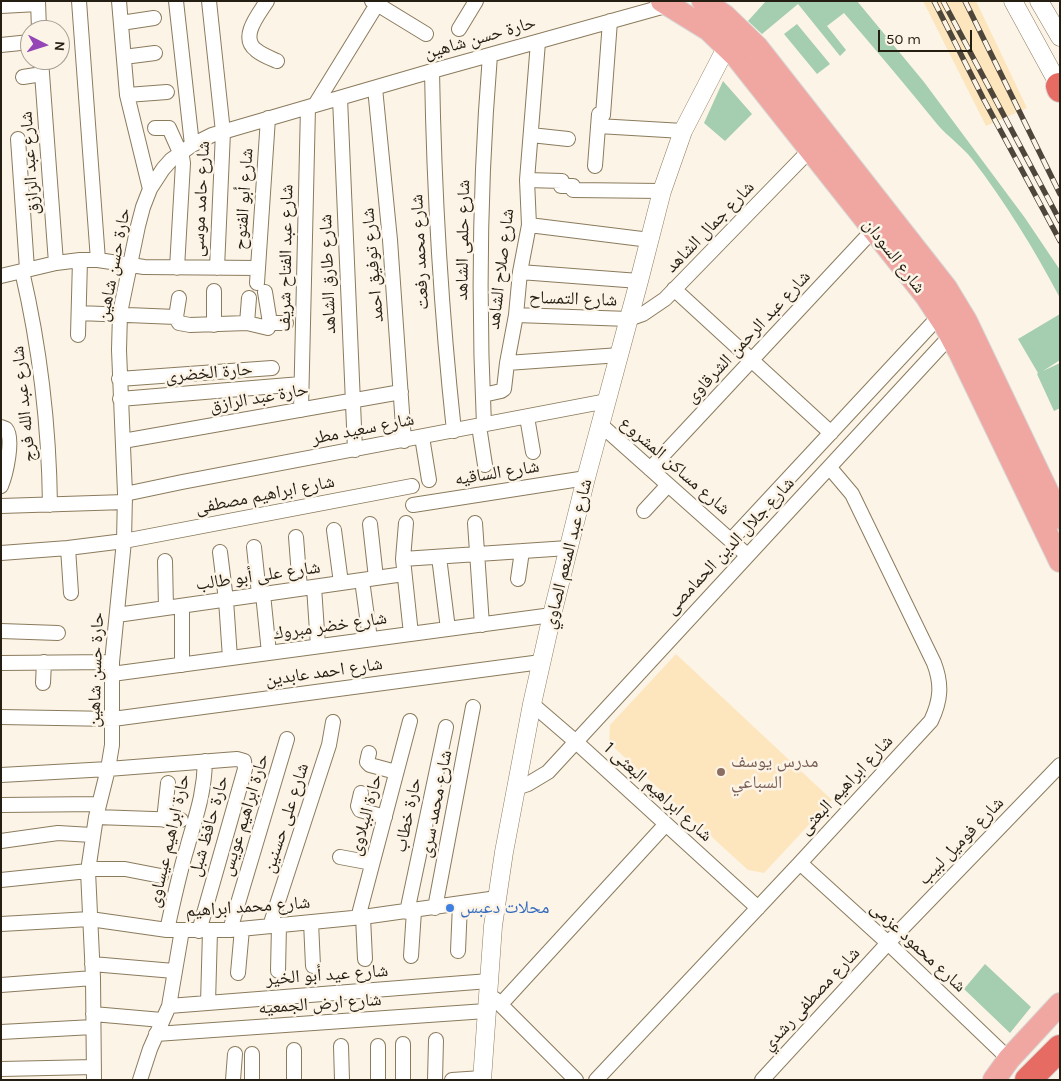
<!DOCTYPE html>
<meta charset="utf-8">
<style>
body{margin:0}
#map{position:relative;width:1061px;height:1081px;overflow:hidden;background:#fcf4e7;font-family:Karla,sans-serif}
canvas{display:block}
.frame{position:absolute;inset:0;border:2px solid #251e12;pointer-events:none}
.north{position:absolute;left:20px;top:20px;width:50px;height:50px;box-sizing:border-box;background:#fcf4e7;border:1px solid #a69e92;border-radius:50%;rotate:95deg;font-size:14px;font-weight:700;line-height:20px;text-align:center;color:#251e12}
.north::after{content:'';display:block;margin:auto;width:18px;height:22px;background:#9446b6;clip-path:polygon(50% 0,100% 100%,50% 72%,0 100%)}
.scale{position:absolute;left:878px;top:30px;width:94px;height:22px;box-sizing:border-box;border:2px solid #251e12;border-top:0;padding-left:6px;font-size:15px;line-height:18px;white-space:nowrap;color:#251e12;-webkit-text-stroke:4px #fcf4e7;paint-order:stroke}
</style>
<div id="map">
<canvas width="1061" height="1081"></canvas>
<div class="frame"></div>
<div class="north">N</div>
<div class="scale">50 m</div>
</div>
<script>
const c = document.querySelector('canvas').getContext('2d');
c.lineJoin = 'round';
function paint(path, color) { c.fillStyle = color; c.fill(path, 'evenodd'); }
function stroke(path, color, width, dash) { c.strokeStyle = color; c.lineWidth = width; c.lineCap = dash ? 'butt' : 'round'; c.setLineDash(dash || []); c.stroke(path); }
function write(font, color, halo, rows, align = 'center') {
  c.font = font + ' Karla,"Noto Naskh Arabic",sans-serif'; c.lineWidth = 5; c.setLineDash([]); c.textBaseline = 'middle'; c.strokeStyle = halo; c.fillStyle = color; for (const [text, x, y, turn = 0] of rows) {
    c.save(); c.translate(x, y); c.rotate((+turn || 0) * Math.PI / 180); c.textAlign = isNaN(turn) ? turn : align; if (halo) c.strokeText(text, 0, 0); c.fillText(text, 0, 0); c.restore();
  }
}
const built = new Path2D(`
 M923,1H976L1027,108L986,126Z
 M676,654L832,800L764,873L748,870L609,743L610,725Z`);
const green = new Path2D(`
 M766,1H857L924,82L1025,218L1060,270V298C1034,249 1006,203 972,159C962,146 948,137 937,124C907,87 876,50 844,13L827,26L846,50L840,56L798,4L762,34L748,21Z
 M797,24L830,64L817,74L784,34Z
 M723,81L752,114L725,141L704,123Z
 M1060,314V360L1043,371L1060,363V408L1054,411L1037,374L1038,373L1018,339Z
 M985,964L1031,1007L1010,1033L964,989Z`);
const minor = new Path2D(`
 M38,1L39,30
 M79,1L98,260
 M119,1L127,95L150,189
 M176,1L192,145
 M209,1L223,132L217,268
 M267,1C259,14 239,37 256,50C262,55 270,58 277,61
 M372,1L426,34
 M1,6L38,4
 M121,23L154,18
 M459,29L476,1
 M1,45L30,42
 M124,57L155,53
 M41,60L56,263
 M432,71C434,191 441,311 454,431
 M23,77L42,74
 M375,88L390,240L404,441
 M127,95L167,92
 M340,98L355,450
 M315,105L379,1
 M598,126L683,131
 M155,128H169L182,157L183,163L177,268
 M531,135L568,139
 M18,139L27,269
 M595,166L599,114L603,115L610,21
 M527,180L562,181L561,186H573V190L662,191
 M529,225L650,240
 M22,271C40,348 49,425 50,505
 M520,272L639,281
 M1,276L56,263L80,260H98L144,267L258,268
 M257,283L268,118
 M674,289L831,433
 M265,292L270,323
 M79,313L176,317L179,323L190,325L247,323L268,328L270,323H286
 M516,315L629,319L643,314L665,299L810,150
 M176,317L179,298
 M247,323L249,298
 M214,325V291
 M78,335L80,260
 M507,363L620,355
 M119,379L272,368
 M483,395L501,391L504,389L507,363L516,315L520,272L529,225L527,180L538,42
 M120,399L301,384
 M301,410L308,107
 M527,417L533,452
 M484,425C478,302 480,178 490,55
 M601,425L747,555
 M479,426L485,465
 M1,427L6,429C14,438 6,474 1,486
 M422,437L429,480
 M123,441L401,392
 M650,469L873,230
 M125,494L182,482L607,401
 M413,505L586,478
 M1,506L125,502
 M644,511L668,485
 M406,523L403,559L411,634
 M475,523L482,625
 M370,524L376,578
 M334,530L341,583
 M296,537L300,589
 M731,540L944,311
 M254,547L259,594
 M68,548L71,593
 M220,552L226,600L230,658
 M1,553L68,548L124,541L412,486
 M439,557L448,629
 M403,559L568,548
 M165,561L166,608
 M518,579L522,551
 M362,580L370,639
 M314,587L318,646
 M263,594L269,653
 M182,606V665
 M117,615L404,574
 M1,631L58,633
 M1,663L112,662
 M112,674L552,615
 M43,683L44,662
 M532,704L575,741L758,908
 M1,717L113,719L541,662
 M369,753L367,762L370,765L396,772
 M1,775L108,769L237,759L244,761L245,769L199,931
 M516,788L528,784L548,772L954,332
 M361,793L358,806L360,810L385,817
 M1,805L99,804
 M96,817L181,820
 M164,820L168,783
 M1,841L58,833L92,835
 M340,857L372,863
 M800,863L888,943L1009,1059
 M88,869H125L161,876
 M1,880L88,871
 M435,908L473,707
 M407,912L446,727
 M363,917L365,959
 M358,918L410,721
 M311,922L313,966
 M1,924L90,919L167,930H230L363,917L497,898
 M270,926L329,745L333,722
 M167,930C173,903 179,874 187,848C196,815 204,796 205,761
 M230,930L287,739
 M458,951L460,904
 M411,956L414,911
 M92,964L174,971
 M278,971L279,925
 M238,973L242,929
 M1,985L93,978
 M495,999L576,1080
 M208,1003L210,931
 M501,1004L666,824
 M169,1006L489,981
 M93,1014L162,1020
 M1,1032L93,1027
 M156,1034L486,1011
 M341,1046L342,1080
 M1,1069L94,1067
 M94,1080L93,978L88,871L96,817L108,769L112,745V662L124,541L125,494L119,350L120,313L138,226L143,207L150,189L163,169L171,160L192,145L212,135L432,71L669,5
 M140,1080L150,1049L169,1006L182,930
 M233,1080L235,1054
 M252,1080V1054
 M294,1080V1050
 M378,1080V1046
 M403,1080V1044
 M435,1080L436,1040
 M452,1080L482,1078
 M596,1080L800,863L931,721C941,700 942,684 934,663L852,494L830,468
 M762,1080L888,943L1060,765`);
const tertiary = new Path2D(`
 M1013,1L1060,87
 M1039,1L1060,37
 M482,1080L493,926L504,852L532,704L552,615L586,478L639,281L662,191L683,131L727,46`);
const primary = new Path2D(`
 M662,1L709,30L736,56L926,296L945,325L960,353L1060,561
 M703,1L725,16L757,47L946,288L966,321L1060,518
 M994,1080L1009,1059L1060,1004`);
const motorway = new Path2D(`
 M1059,86L1060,89
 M1028,1080L1060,1048`);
const rail = new Path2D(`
 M934,1L983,98L1060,241
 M943,1L1060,221
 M965,1L1060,194`);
const markers = [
 [721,772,5,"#8d6e63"],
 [450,908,5,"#3f7fe0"]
];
const streetNames = [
 ["حارة حسن شاهين",480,38,-16],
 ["شارع عبد الرازق",30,163,-94],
 ["شارع حامد موسى",201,199,-87],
 ["شارع أبو الفتوح",244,199,-86],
 ["شارع جمال الشاهد",710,227,-46],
 ["شارع حلمى الشاهد",463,240,-89],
 ["شارع محمد رفعت",420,252,-93],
 ["شارع السودان",894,256,52],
 ["شارع عبد الفتاح شريف",286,258,-89],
 ["حارة حسن شاهين",114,265,-79],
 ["شارع توفيق احمد",373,265,-95],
 ["شارع صلاح الشاهد",501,269,-83],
 ["شارع طارق الشاهد",328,274,-92],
 ["شارع التمساح",573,299,2],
 ["شارع عبد الرحمن الشرقاوى",748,337,-47],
 ["حارة الخضرى",209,373,-5],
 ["حارة عبد الرازق",259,398,-10],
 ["شارع عبد الله فرج",24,404,-96],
 ["شارع سعيد مطر",363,429,-11],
 ["شارع مساكن المشروع",675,466,41],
 ["شارع الساقيه",497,473,-9],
 ["شارع ابراهيم مصطفى",265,495,-11],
 ["شارع جلال الدين الحمامصى",730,546,-47],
 ["شارع عبد المنعم الصاوي",568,554,-76],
 ["شارع على أبو طالب",258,576,-8],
 ["شارع خضر مبروك",330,626,-8],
 ["حارة حسن شاهين",96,670,-88],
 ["شارع احمد عابدين",324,672,-8],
 ["شارع ابراهيم البعثى",846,785,-47],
 ["شارع ابراهيم البعثى 1",658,792,42],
 ["شارع محمد سرى",436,804,-79],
 ["حارة ابراهيم عويس",245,815,-73],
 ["حارة الببلاوى",366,815,-75],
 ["حارة خطاب",408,815,-78],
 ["شارع على حسنين",286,818,-72],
 ["حارة حافظ شبل",209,826,-74],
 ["حارة ابراهيم عيساوى",169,841,-77],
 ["شارع فوميل لبيب",961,841,-46],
 ["شارع محمد ابراهيم",248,907,-4],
 ["شارع محمود عزمى",918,947,43],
 ["شارع عيد أبو الخير",327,975,-4],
 ["شارع مصطفى رشدي",811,999,-47],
 ["شارع ارض الجمعيه",320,1004,-4]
];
const educationNames = [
 ["مدرس يوسف",731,762],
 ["السباعي",731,783]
];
const shopNames = [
 ["محلات دعبس",460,908]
];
paint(built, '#fde6be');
paint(green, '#a4ceaf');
stroke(minor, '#8b7b5d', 16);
stroke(tertiary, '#8b7b5d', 19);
stroke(primary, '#d8d6d4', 24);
stroke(motorway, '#d8d6d4', 28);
stroke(minor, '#fff', 14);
stroke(tertiary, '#fff', 18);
stroke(primary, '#f0a6a1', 22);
stroke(motorway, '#e66b63', 26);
stroke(rail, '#4e463a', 5.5);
stroke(rail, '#fcf4e7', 4, [11]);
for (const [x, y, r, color] of markers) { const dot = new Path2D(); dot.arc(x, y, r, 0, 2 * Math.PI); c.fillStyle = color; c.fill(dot); stroke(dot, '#fcf4e7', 2); }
write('18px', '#251e12', '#fcf4e7', streetNames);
write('18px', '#785e54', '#fcf4e7', educationNames, 'left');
write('18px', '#366cbe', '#fcf4e7', shopNames, 'left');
</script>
